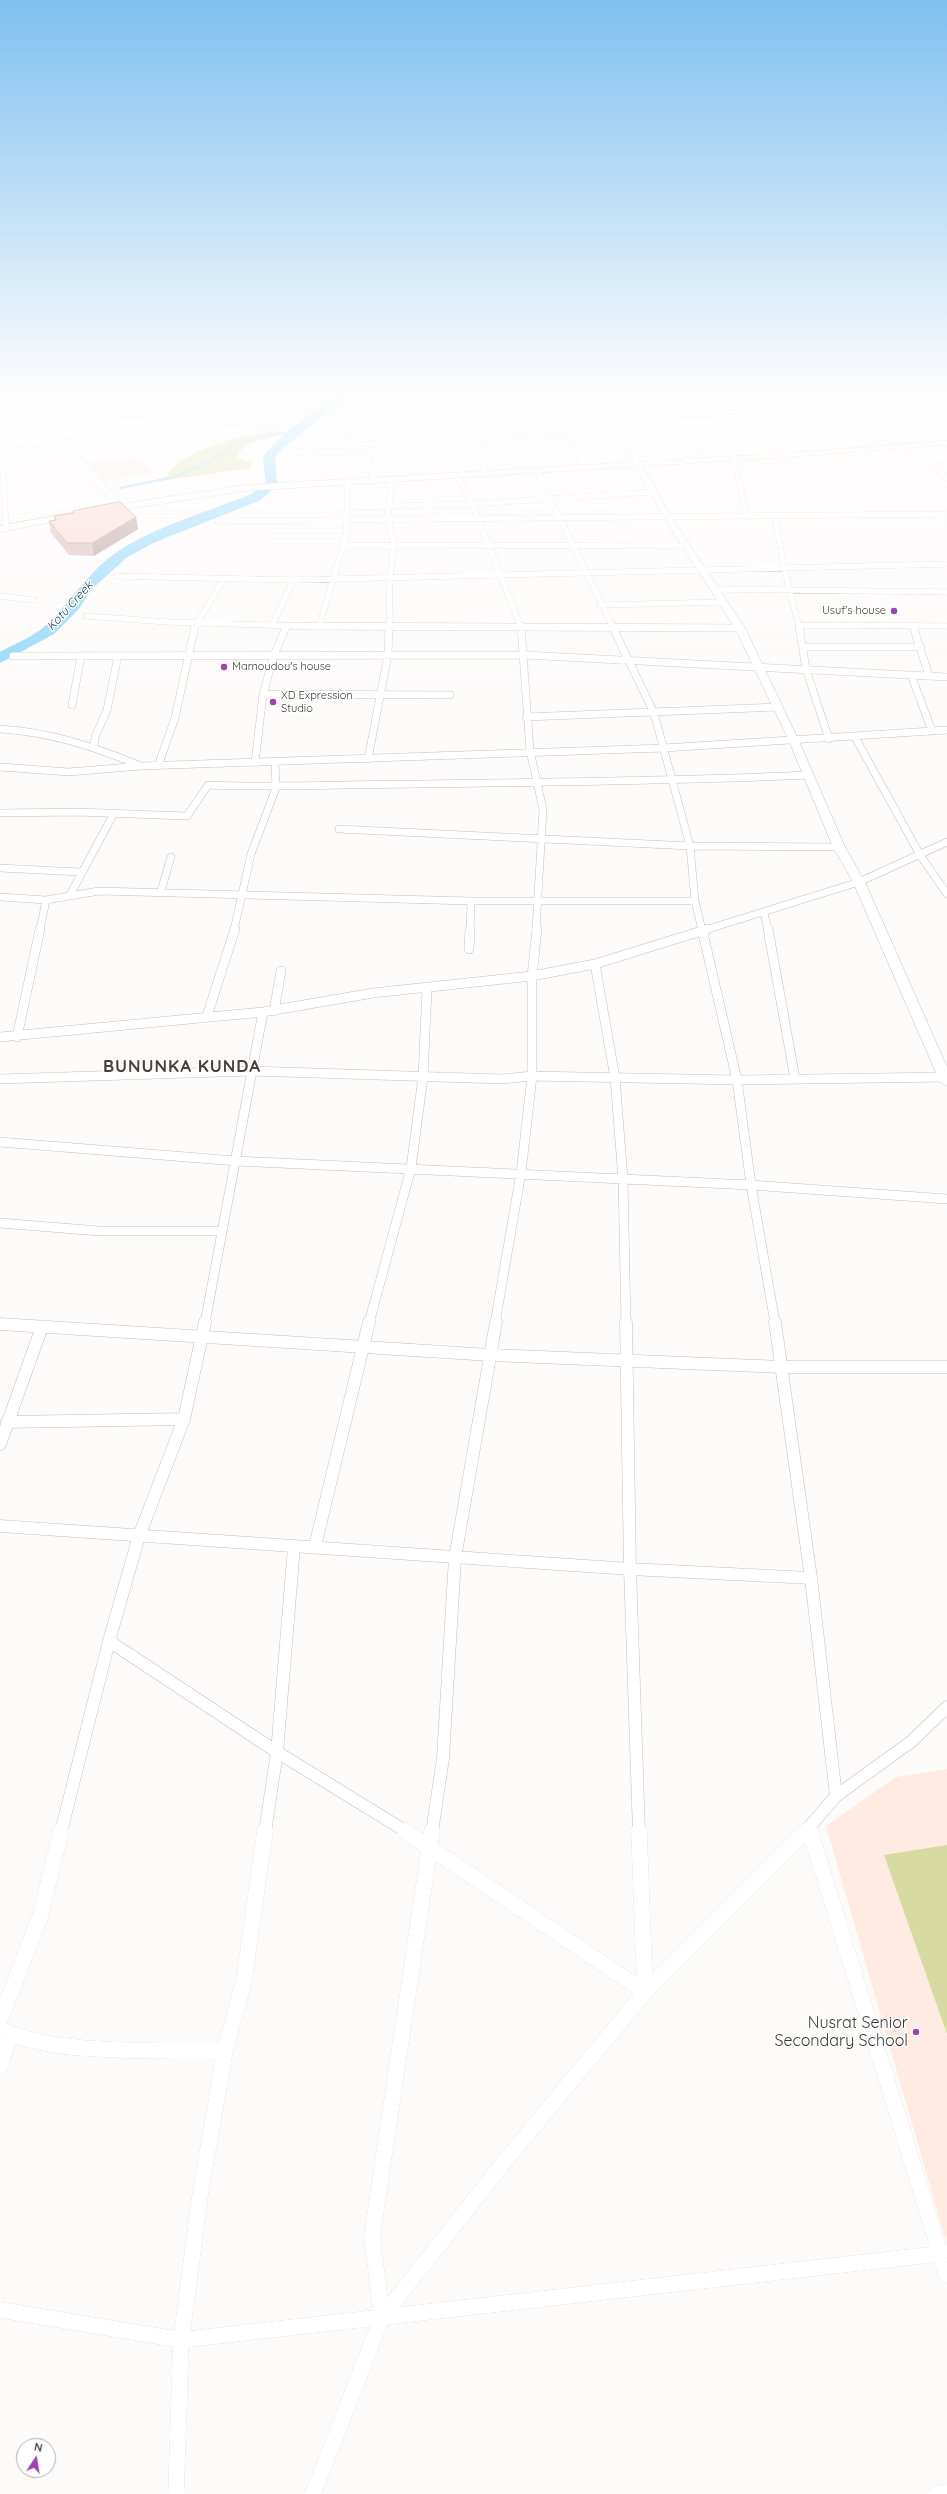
<!DOCTYPE html>
<style>
body{margin:0}
#map{position:relative;width:947px;height:2494px;overflow:hidden;background:#fdfbfa;font-family:Quicksand,sans-serif}
canvas{display:block}
.north{position:absolute;left:16px;top:2438px;width:40px;height:40px;box-sizing:border-box;background:#fff;border:1px solid #b1afaf;border-radius:50%;rotate:12deg;font-size:11px;font-weight:700;line-height:16px;text-align:center;color:#3c3836}
.north::after{content:'';display:block;margin:auto;width:14px;height:18px;background:#9b43af;clip-path:polygon(50% 0,100% 100%,50% 72%,0 100%)}
</style>
<div id="map">
<canvas width="947" height="2494"></canvas>
<div class="north">N</div>
</div>
<script>
const c = document.querySelector('canvas').getContext('2d');
c.lineJoin = 'round';
function paint(path, color) { c.fillStyle = color; c.fill(path, 'evenodd'); }
function stroke(path, color, width, dash) { c.strokeStyle = color; c.lineWidth = width; c.lineCap = dash ? 'butt' : 'round'; c.setLineDash(dash || []); c.stroke(path); }
function write(font, color, halo, rows, align = 'center') {
  c.font = font + ' Quicksand,sans-serif'; c.lineWidth = 3; c.setLineDash([]); c.textBaseline = 'middle'; c.strokeStyle = halo; c.fillStyle = color; for (const [text, x, y, turn = 0] of rows) {
    c.save(); c.translate(x, y); c.rotate((+turn || 0) * Math.PI / 180); c.textAlign = isNaN(turn) ? turn : align; if (halo) c.strokeText(text, 0, 0); c.fillText(text, 0, 0); c.restore();
  }
}
const built = new Path2D(`
 M135,457L156,472L105,481L88,463Z
 M947,1769V2238H945L826,1826L896,1777Z`);
const green = new Path2D(`
 M279,431L282,432L279,435C265,440 242,441 237,457L245,461H251V468L154,482L167,477C178,450 251,433 279,431Z
 M947,1845V2034L884,1855Z`);
const stream = new Path2D(`
 M120,488L174,477L208,462L236,444L273,434L296,432`);
const river = new Path2D(`
 M338,394H351L282,449L275,457L277,483L272,487L273,489L261,500L153,543L126,558L91,590L79,609L54,634L0,663V652C14,644 33,637 45,626C71,603 87,572 117,552C153,527 210,511 251,494L266,485L263,457C281,431 313,413 338,394Z`);
const streetFar4 = new Path2D(`
 M47,394L67,410
 M355,394L416,400L557,404L755,419L762,423L789,455
 M481,394L474,421L476,438L486,473
 M553,394L571,435L575,468
 M719,394L787,400
 M881,394L925,445
 M0,404L24,402
 M129,413L276,427
 M91,428L151,403L230,394
 M59,436L91,428L67,410L87,394
 M476,438L571,435
 M323,440L400,438L403,424L416,400
 M917,446L947,479
 M371,448L369,464L375,481
 M0,452L68,446
 M2,452L6,528
 M295,452L371,453
 M634,458L631,432L635,394
 M734,458L747,517
 M682,462L796,394
 M638,465L634,458L700,394
 M537,471L613,627
 M457,476L472,504L521,627
 M347,507L472,504L652,492
 M775,518L784,567L799,627
 M217,521L947,514
 M274,536H346
 M345,545L686,546
 M116,576L293,580L947,564
 M715,589L947,592
 M0,596L34,600
 M600,605L723,602
 M86,616L168,622L335,627
 M799,625L947,626
 M913,625L914,627
 M272,626L293,580
 M195,627L224,579
 M319,627L346,536L348,482
 M389,627L390,576L394,545L388,520L391,480`);
const streetFar3 = new Path2D(`
 M294,626L740,628
 M521,626L530,751L543,809L536,930
 M612,626L654,713L690,846L695,901L702,930
 M799,626L806,669L829,739
 M913,626L929,676
 M803,647H921
 M13,656L524,655L947,677
 M911,675L932,731
 M263,694L450,695
 M72,705L81,656
 M526,717L778,707
 M0,729C49,732 93,746 138,765
 M855,737L920,855L947,894
 M94,746L95,737L107,710L118,656
 M368,759L388,655L389,626
 M255,763L263,694L274,655L286,627
 M158,766L175,718L195,626
 M0,767L69,772L141,766L664,748L947,730
 M0,813L77,812L187,816L208,785C279,788 349,784 420,784C550,782 680,781 810,775
 M339,829L690,846L839,847
 M0,868L80,872
 M161,891L171,857
 M70,895L114,813
 M0,897L46,900
 M764,913L768,930
 M40,930L46,900L99,891L471,901H695
 M234,930L251,854L276,788L275,763
 M470,930L471,901
 M705,930L859,882L947,842`);
const streetFar2 = new Path2D(`
 M702,929L737,1080L751,1185L775,1323
 M768,929L795,1079
 M469,949L470,929
 M274,1011L281,971
 M207,1016L235,929
 M0,1037L263,1012L373,993L532,976L595,964L708,929
 M17,1037L40,929
 M0,1079L251,1071L502,1079L532,1076L737,1080L947,1077
 M0,1142L236,1161L623,1179L615,1078L595,964
 M0,1223L99,1231H221
 M205,1323L263,1012
 M369,1323L411,1168L423,1077L427,989
 M495,1323L521,1173L532,1076V976L537,929
 M626,1323L623,1179L751,1185L947,1199`);
const streetFar1 = new Path2D(`
 M626,1322L630,1569L639,1832
 M775,1322L811,1578L836,1796
 M0,1324L491,1355L783,1367H947
 M7,1422L184,1419
 M0,1444L42,1327
 M0,1526L630,1569L811,1578
 M315,1546L369,1322
 M109,1641L277,1752L407,1832
 M809,1828L810,1832
 M61,1832L109,1641L139,1536L184,1419L205,1322
 M265,1832L277,1752L294,1547
 M432,1832L443,1758L455,1558L496,1322
 M805,1832L836,1796L912,1741L947,1707`);
const street = new Path2D(`
 M405,1831L645,1992
 M639,1831L645,1992
 M810,1831L947,2275
 M0,2020L40,1917L61,1831
 M0,2029C53,2056 164,2050 225,2051
 M0,2066L10,2035
 M0,2310L181,2340L947,2253
 M382,2317L372,2236L432,1831
 M176,2494L181,2340L201,2189L225,2051L244,1980L265,1831
 M313,2494L382,2317L505,2161L645,1992L806,1831
 M936,2494L947,2492`);
const secondary = new Path2D(`
 M13,394H21L62,434L123,505V509H117L56,438Z
 M635,463L642,465L672,518L745,628L799,741L845,847L865,882L947,1067V1086L940,1082L853,882L833,847L789,741L735,628L664,518L634,465Z`);
const primary = new Path2D(`
 M947,441V445L789,457L244,491L102,513L98,510L102,507L244,485L789,453Z
 M75,512L78,513V517L0,532V526Z`);
const wall = new Path2D(`
 M73,511L136,517L138,529L94,556L69,555L51,533L49,521L55,520L54,516L73,513Z`);
const shadedWall = new Path2D(`
 M136,517L138,529L94,556L92,543Z`);
const building = new Path2D(`
 M120,502L136,517L92,543H67L49,521L56,520L54,516L74,513L73,511L81,509Z`);
const markers = [
 [894,611,4,"#9b43af"],
 [224,667,4,"#9b43af"],
 [273,702,4,"#9b43af"],
 [916,2032,4,"#9b43af"]
];
const farPoinames = [
 ["Usuf's house",886,611,"right"],
 ["Mamoudou's house",232,667],
 ["XD Expression",281,696],
 ["Studio",281,709]
];
const farWaternames = [
 ["Kotu Creek",70,606,-48]
];
const nearPoinames = [
 ["Nusrat Senior",908,2023],
 ["Secondary School",908,2041]
];
const districtNames = [
 ["BUNUNKA KUNDA",182,1067]
];
paint(built, '#ffebe2');
paint(green, '#d7dba1');
stroke(stream, '#82d1fb', 2);
paint(river, '#82d1fb');
stroke(streetFar4, '#cabeb9', 6);
stroke(streetFar3, '#cabeb9', 8);
stroke(streetFar2, '#cabeb9', 10);
stroke(streetFar1, '#cabeb9', 13);
stroke(street, '#cabeb9', 16);
stroke(secondary, '#cabeb9', 1);
stroke(primary, '#cabeb9', 1);
stroke(streetFar4, '#fff', 5.5);
stroke(streetFar3, '#fff', 7);
stroke(streetFar2, '#fff', 9);
stroke(streetFar1, '#fff', 12);
stroke(street, '#fff', 16);
paint(secondary, '#fff');
paint(primary, '#fff');
paint(wall, '#d7b3ac');
paint(shadedWall, '#af928c');
paint(building, '#fad0c8');
stroke(building, '#af928c', 1);
const sky = c.createLinearGradient(0, 0, 0, 743);
sky.addColorStop(0, '#7fc0f0');
sky.addColorStop(0.53, '#fefdfd');
sky.addColorStop(1, '#fefdfd00');
c.fillStyle = sky;
c.fillRect(0, 0, 947, 743);
for (const [x, y, r, color] of markers) { const dot = new Path2D(); dot.arc(x, y, r, 0, 2 * Math.PI); c.fillStyle = color; c.fill(dot); stroke(dot, '#fff', 1.5); }
write('11px', '#3c3836', '#fff', farPoinames, 'left');
write('italic 12px', '#103e53', '#fff', farWaternames);
write('16px', '#3c3836', '#fff', nearPoinames, 'right');
c.letterSpacing = '1px';
write('bold 17px', '#4a403c', '#fff', districtNames);
c.letterSpacing = '0px';
</script>
